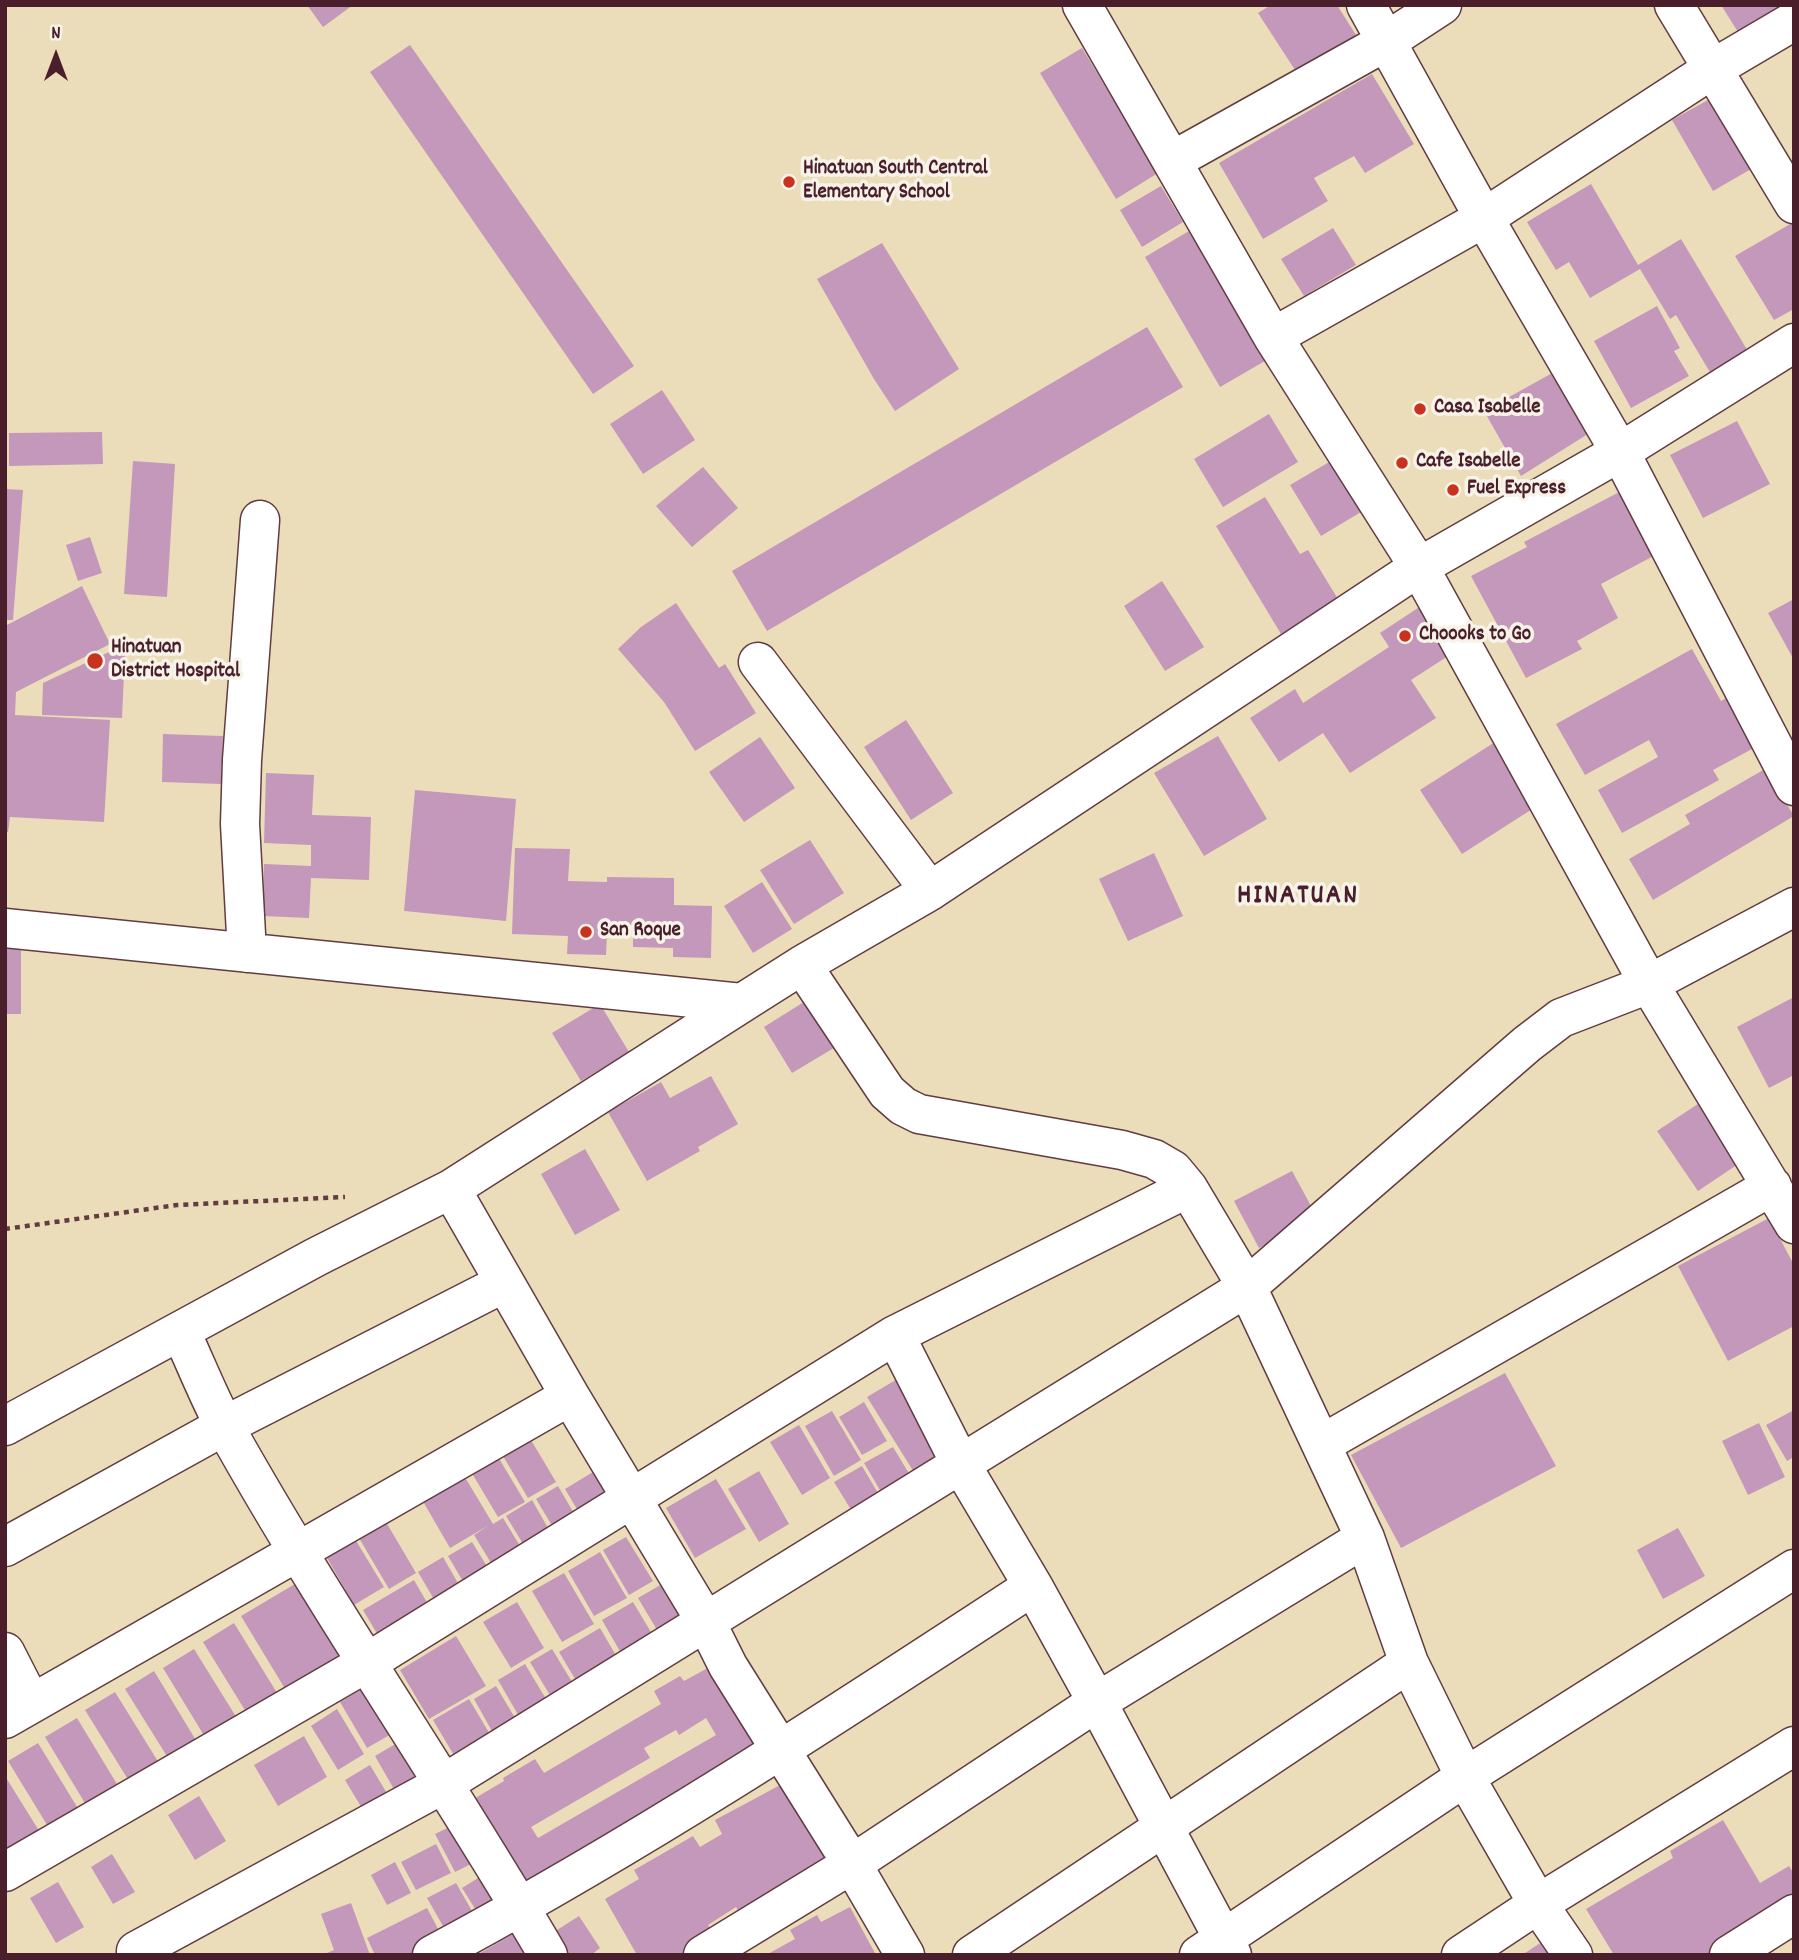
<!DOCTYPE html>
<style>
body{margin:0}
#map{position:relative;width:1799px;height:1960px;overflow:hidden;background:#ebddb9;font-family:Dekko,sans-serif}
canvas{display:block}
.frame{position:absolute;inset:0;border:7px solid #4a1f2b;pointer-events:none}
.north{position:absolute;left:21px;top:21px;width:70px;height:70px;-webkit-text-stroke:5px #f7f3e8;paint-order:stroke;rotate:0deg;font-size:19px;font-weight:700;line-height:28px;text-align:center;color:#4a1f2b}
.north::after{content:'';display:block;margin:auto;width:24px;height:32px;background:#4a1f2b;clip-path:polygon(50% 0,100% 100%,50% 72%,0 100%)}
</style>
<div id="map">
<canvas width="1799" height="1960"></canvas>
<div class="frame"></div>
<div class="north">N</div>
</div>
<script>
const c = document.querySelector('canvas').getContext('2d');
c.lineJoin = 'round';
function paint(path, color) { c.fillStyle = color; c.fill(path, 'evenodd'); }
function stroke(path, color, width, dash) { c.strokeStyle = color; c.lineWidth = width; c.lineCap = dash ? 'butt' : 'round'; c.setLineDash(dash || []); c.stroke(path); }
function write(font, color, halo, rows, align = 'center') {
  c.font = font + ' Dekko,sans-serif'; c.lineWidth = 7; c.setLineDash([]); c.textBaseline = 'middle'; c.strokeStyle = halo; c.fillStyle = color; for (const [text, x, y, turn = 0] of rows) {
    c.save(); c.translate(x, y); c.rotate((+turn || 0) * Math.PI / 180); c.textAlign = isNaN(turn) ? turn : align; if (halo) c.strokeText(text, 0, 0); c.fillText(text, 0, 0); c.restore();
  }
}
const building = new Path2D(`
 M307,5H353L323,27Z
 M1271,5H1337L1356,35L1297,73L1258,13Z
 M1721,5H1794L1743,40Z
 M410,45L634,366L593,394L370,72Z
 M1082,48L1158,173L1116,199L1040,73Z
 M1372,74L1414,144L1365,173L1354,156L1314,178L1328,201L1263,239L1219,163Z
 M1717,95L1758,165L1713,191L1672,120Z
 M1591,184L1638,265L1681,239L1749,353L1711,374L1676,315L1670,319L1640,269L1590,298L1569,262L1556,270L1527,222Z
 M1161,186L1183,222L1142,247L1120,210Z
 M1792,223L1794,309L1774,320L1735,256Z
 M1333,228L1356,265L1304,296L1281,259Z
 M1189,231L1265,361L1220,387L1145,257Z
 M882,243L959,369L895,411L874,379L817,279Z
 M1657,306L1680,348L1674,351L1689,376L1631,408L1594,341Z
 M1147,327L1183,387L767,631L732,571Z
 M1554,372L1591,432L1521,476L1484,411Z
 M662,390L695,440L643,474L610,424Z
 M1269,414L1298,462L1223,507L1194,459Z
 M1737,421L1770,484L1703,518L1670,455Z
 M102,432L103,464L9,466V433Z
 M1336,458L1366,509L1321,536L1290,485Z
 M133,461L175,464L167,597L124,594Z
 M703,467L738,508L692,547L656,506Z
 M5,489L23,490L13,620H5Z
 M1625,489L1659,553L1601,584L1618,618L1577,641L1582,649L1526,678L1471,576L1527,547L1524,542Z
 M1265,497L1300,554L1308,550L1338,599L1281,634L1216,526Z
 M90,537L102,573L78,581L66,545Z
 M1162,581L1204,647L1165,671L1124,606Z
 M82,586L110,644L16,692L15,715L110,720L104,822L10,817L8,832H5V626Z
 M1794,599V660L1768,613Z
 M1430,600L1462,647L1411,680L1436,718L1350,773L1323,733L1279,762L1250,718L1295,689L1303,703L1389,647L1380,633Z
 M676,603L719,668L725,664L756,713L695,751L664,702L618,649L641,627Z
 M1692,649L1721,701L1726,698L1754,748L1713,770L1719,780L1622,833L1598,790L1658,757L1649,740L1585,775L1556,724Z
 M109,652H125L122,718L42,715L43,683Z
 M906,720L953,793L911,820L864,747Z
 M163,734L223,736L221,784L162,782Z
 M1218,736L1267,819L1204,856L1154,773Z
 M760,737L795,788L744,822L709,772Z
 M1495,742L1537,806L1462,854L1420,790Z
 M1765,769L1794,816L1653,900L1629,859L1690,824L1685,815Z
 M266,773L314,775L312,815L371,817L369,880L311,878L309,918L263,916L264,864L311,866V845L264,843Z
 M415,790L516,799L506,921L404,911Z
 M810,840L844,893L794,924L760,870Z
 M515,848L570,849L568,881L607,882V877L674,878V905L712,906L711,958L673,957V948L633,947V934H607L606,955L567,954L568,936L512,934Z
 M1154,853L1183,916L1128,941L1099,879Z
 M762,882L792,929L753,953L724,906Z
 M5,943H21V1014H5Z
 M815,995L844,1042L792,1073L764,1027Z
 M1794,997V1075L1769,1088L1737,1027Z
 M600,1004L629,1052L581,1081L552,1033Z
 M711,1076L738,1124L698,1147L700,1151L647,1181L608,1112L661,1082L670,1098Z
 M1710,1096L1750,1156L1698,1191L1657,1131Z
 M585,1149L620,1210L575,1235L541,1174Z
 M1292,1171L1317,1217L1259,1248L1234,1201Z
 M1769,1218L1794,1265V1326L1728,1361L1678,1266Z
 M1505,1373L1556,1466L1401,1548L1351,1455Z
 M899,1378L951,1468L922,1485L867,1397Z
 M864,1402L887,1441L862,1455L839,1417Z
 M1794,1410V1457L1787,1461L1766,1425Z
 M832,1411L861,1460L834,1476L805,1426Z
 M1759,1423L1785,1477L1748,1495L1722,1441Z
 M799,1425L830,1478L802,1495L770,1442Z
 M531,1440L556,1482L528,1498L503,1456Z
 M893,1447L916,1485L887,1502L864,1463Z
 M497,1455L525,1502L498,1517L470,1470Z
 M862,1466L885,1505L858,1521L834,1482Z
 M759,1471L789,1524L759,1542L728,1489Z
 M593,1472L612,1505L584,1521L565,1489Z
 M463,1474L493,1524L503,1518L528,1559L499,1576L474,1535L489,1525L450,1548L421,1498Z
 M716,1479L746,1529L695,1558L666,1508Z
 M558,1486L582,1527L560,1539L536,1499Z
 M532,1500L556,1542L531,1557L506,1516Z
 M383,1517L416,1573L389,1589L356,1533Z
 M1678,1528L1705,1576L1663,1599L1637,1550Z
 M626,1537L653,1581L629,1595L603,1550Z
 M355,1539L384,1587L354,1605L326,1556Z
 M472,1542L496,1581L471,1595L448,1556Z
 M600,1552L627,1598L594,1616L568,1571Z
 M443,1557L467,1599L442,1613L418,1572Z
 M564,1573L594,1624L562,1642L532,1591Z
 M414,1580L436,1618L385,1647L363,1610Z
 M669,1580L697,1627L666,1645L638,1598Z
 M300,1581L349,1661L290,1697L241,1616Z
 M517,1602L544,1648L511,1668L483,1622Z
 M633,1602L661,1649L629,1667L602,1620Z
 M234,1623L282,1701L251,1720L203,1642Z
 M600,1628L625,1671L584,1694L559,1652Z
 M456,1636L486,1686L429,1719L400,1670Z
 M194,1649L243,1728L211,1747L163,1668Z
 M552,1649L580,1695L557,1707L530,1662Z
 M525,1664L552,1709L524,1725L498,1680Z
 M715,1664L764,1746L530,1896L472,1800L504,1781L503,1778L535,1759L544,1773L661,1704L654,1691L680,1676L684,1681ZM706,1718L716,1735L538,1838L531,1827L650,1758L644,1748L676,1730L679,1735Z
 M154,1671L203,1752L175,1769L125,1689Z
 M373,1683L400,1729L367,1748L340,1702Z
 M496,1686L521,1728L498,1742L474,1699Z
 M115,1692L167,1776L137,1794L85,1710Z
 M469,1699L497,1746L461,1767L433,1720Z
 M337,1709L364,1754L338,1770L311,1726Z
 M77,1718L126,1799L94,1818L45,1737Z
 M304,1736L327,1777L278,1806L254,1765Z
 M404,1739L429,1781L399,1798L375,1756Z
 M38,1743L85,1820L55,1838L8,1761Z
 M370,1765L391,1800L366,1815L345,1780Z
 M5,1776L46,1842L14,1861L5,1846Z
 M784,1783L829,1861L748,1926L736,1907L708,1925L715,1937L684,1955H637L605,1899L639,1879L634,1870L693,1836L700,1847L722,1834L715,1820Z
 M199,1796L226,1841L195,1860L168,1815Z
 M464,1820L483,1858L455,1872L435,1834Z
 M1723,1820L1760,1883L1789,1866L1794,1874V1908L1713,1955H1614L1586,1909L1673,1858L1670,1851Z
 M436,1844L451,1873L416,1890L401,1862Z
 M112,1854L135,1892L113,1904L91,1867Z
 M395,1862L411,1893L387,1905L371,1875Z
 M491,1870L511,1901L482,1920L462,1888Z
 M58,1882L84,1927L56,1943L30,1898Z
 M456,1883L480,1925L451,1940L427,1898Z
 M351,1903L370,1955H322L334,1950L321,1914Z
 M850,1907L876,1955H766L795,1939L790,1930L817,1915L821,1922Z
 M427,1908L446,1944L425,1955H375L367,1938Z
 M579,1916L600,1948L591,1955H558L546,1937Z
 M520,1930L535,1955H477Z
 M1548,1938L1559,1955H1522Z`);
const path = new Path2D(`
 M5,1229L177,1205L345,1197`);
const minor = new Path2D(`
 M1082,5L1273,337L1419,567L1649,984L1794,1224
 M1366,5L1484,218L1620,452L1794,786
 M1674,5L1794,204
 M1172,161L1387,41L1442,5
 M1273,337L1484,218L1714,68L1794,21
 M758,662L930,891
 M5,928L742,1003L802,965L930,891L1419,567L1620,452L1794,343
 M247,953L240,824L242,760L260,520
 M802,965L887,1092L903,1106L919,1114L1122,1150L1154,1159L1173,1170L1188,1188L1247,1287L1365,1538L1409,1663L1465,1777L1538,1904L1573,1955
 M451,1189L570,1396L706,1622L728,1666L852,1864L905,1955
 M181,1332C196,1364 209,1398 226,1429C326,1608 444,1777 548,1955
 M895,1335L960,1463L1033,1586L1097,1702L1232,1955
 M5,1426L316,1257L451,1189L742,1003
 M1322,1444L1772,1186
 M5,1547L224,1426L504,1283
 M5,1652L31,1703
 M5,1719L570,1396
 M5,1872L368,1662L895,1335L1188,1188
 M136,1951L445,1783L1247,1287L1527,1044L1561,1018L1649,984L1794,907
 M432,1955C640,1844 836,1715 1033,1586
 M703,1955L852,1864L1097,1702L1365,1538
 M972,1955L1409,1663
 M1199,1955L1465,1777L1794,1569
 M1461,1955L1538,1904L1794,1746
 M1729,1955L1794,1914`);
const markers = [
 [789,182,7,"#c8321e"],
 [1420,409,7,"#c8321e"],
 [1402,463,7,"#c8321e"],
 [1453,490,7,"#c8321e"],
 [1405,636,7,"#c8321e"],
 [95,661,9,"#c8321e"],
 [586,932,7,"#c8321e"]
];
const poiNames = [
 ["Hinatuan South Central",803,170],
 ["Elementary School",803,194],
 ["Casa Isabelle",1434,409],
 ["Cafe Isabelle",1416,463],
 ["Fuel Express",1467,490],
 ["Choooks to Go",1419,636],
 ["Hinatuan",111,649],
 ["District Hospital",111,673],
 ["San Roque",600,932]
];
const districtNames = [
 ["HINATUAN",1298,898]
];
paint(building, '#c398bb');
stroke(minor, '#623c40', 41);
stroke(path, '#623c40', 4.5, [5, 5]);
stroke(minor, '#fff', 38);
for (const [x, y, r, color] of markers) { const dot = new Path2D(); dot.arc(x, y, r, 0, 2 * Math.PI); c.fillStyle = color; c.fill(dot); stroke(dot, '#f7f3e8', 2.5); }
write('bold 21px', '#4a1f2b', '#f7f3e8', poiNames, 'left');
c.letterSpacing = '2px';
write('bold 28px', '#4a1f2b', '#f7f3e8', districtNames);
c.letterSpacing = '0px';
</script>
